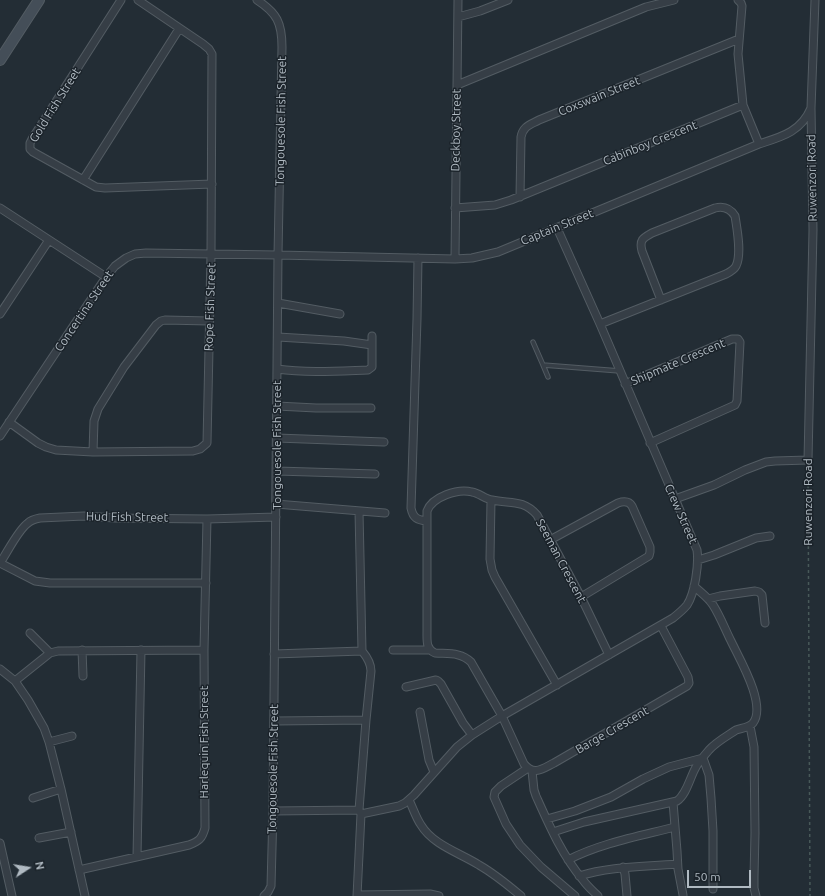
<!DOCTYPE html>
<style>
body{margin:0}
#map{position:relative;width:825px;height:896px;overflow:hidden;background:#232d35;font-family:Ubuntu,sans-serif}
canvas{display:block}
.north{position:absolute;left:8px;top:848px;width:40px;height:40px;-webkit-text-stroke:3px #1b232a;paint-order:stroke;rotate:78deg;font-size:11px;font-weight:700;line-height:16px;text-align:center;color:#b0bac2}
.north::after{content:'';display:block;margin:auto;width:14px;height:18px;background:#b0bac2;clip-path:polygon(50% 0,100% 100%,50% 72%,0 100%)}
.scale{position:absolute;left:687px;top:870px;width:64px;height:18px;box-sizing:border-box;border:2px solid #b0bac2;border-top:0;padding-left:5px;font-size:12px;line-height:14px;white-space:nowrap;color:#b0bac2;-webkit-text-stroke:3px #1b232a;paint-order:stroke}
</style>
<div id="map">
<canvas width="825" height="896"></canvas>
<div class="north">N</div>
<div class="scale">50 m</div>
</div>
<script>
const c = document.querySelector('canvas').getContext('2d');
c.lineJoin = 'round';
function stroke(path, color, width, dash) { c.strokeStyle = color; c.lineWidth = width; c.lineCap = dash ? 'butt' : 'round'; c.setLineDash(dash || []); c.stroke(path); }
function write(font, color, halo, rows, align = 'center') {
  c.font = font + ' Ubuntu,sans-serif'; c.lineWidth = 3; c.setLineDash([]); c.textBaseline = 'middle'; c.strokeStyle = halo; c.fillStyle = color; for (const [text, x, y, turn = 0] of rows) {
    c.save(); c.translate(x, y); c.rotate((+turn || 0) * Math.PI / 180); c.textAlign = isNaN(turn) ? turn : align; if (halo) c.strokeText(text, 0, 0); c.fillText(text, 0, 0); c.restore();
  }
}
const path = new Path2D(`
 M808,468L810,896`);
const lane = new Path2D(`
 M533,342L543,365L620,371
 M543,365L548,377`);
const street = new Path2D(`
 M121,0L32,139L30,143V149L33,152L96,187L105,188L212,184
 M257,0C277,13 282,23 282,47L278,255L273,811L271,886L268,892L264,896
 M458,17L480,11L508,0
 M457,85L646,7L674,0
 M743,105L759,144
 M83,180L179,29
 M520,197L521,137C523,126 530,125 539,120L739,39
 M0,208L106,277
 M455,208L495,205L511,200L743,105L738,54L742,6L741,3L738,0
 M418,258L417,319L411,508C413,518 417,520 427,521
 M455,259L458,0
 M278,303L340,314
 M0,314L49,240
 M600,324L726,274C730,272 734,270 736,266C742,254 737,229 735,216C730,208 723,206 715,208L652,233C643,238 639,240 642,251L661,300
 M278,337L344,341L372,345
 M277,369C307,373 338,371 368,370L372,367V336
 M625,384L732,339H738L740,342L737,401L735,405L650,443
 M277,406L316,408H371
 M9,422L38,443L46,447L56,450L93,452L193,451L200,449L207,443L211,254L212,54L209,49L203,44L138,0
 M0,436L106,277L115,266L126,258L135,254L146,253L278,255L455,259L472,258L498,252L759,144C781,137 801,132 811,108
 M277,438L384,442
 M93,452L94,421L98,409L124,367L156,325L161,321L165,320L209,321
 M277,471L375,474
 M675,499L714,485L745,470L766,462L775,461L808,460L813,230L811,108L815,0
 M491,500L490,559L492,570L495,577L557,685
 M276,504L385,513
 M550,540L618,503C624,501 629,501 632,506L650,547V552L649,556L581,597
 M698,560L714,555L756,538L770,536
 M0,563C7,553 18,530 28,523C31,520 35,519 40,518L84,516L115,518L207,519L276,517
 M0,563L35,581L50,583H206
 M708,599L720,596L755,591L759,592L762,595L765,623
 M30,633L50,653
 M82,650L83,676
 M393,650H430
 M274,654L362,651L359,511
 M609,655L581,597L537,515C523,499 510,504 492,500C485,499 479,493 472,492C458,488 432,497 427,511V632C427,641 426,649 435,653C448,654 461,652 471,662L502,716L524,764C534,776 542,769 554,763L687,686L689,683L688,677L661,626
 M0,669L15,681L28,700L44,728L49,742L61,789L85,896
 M15,681L50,653L58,651L204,650
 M406,687L436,680L438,681L441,684L463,723L472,735
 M420,712L429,760L434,772
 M274,721L366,720
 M750,726L754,747L755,833L754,877V888L756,896
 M49,742L72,736
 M703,758L709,775L711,798L713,831V889
 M528,768L501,786L495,792L494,797L506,824L520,845L541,867L575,896
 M532,771L534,790L536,796C549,825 562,855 583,880C587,886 593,891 598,896
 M33,798L61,789
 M409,800C413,808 416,818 421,825C433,845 460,853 479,865C493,873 508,885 521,896
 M673,802L677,851L678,869L683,895
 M273,811L359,810
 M361,814L399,806L405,803L414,795L457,747L472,735L502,716L673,618C678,614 683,610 687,605C695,593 699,564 697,550L600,324L557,228
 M547,819L575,811L611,797L643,779L669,767L703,758
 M553,832L584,822L677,801C687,794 690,777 696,767C699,761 705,755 709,750C716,742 727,736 736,730C741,728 749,728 753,723C767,705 739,658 731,641C725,629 720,616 713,605C708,597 700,592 694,586
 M39,838L71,832
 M0,843L12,896
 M137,857L141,650
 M568,860C601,843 640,836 675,827
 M623,867L625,874L627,896
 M79,870L189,845C199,841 202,839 205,828L204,650L207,519
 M579,876C611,866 644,867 677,864
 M357,895L430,894L439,896
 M357,896L361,814L359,810L366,720L371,671C371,663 367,657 362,651`);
const secondary = new Path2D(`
 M0,60L39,0`);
const streetNames = [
 ["Coxswain Street",599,96,-22],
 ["Gold Fish Street",55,105,-58],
 ["Tongouesole Fish Street",281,121,-89],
 ["Deckboy Street",456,130,-89],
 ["Cabinboy Crescent",650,143,-22],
 ["Ruwenzori Road",812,178,-91],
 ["Captain Street",557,227,-22],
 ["Rope Fish Street",210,307,-88],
 ["Concertina Street",84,311,-56],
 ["Shipmate Crescent",678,362,-23],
 ["Tongouesole Fish Street",277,445,-90],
 ["Ruwenzori Road",808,502,-90],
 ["Crew Street",681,514,66],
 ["Hud Fish Street",127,517,1],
 ["Seeman Crescent",561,561,62],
 ["Barge Crescent",612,730,-30],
 ["Harlequin Fish Street",204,742,-90],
 ["Tongouesole Fish Street",273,769,-89]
];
stroke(lane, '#535c63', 5.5);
stroke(street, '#535c63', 9);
stroke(secondary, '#535c63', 12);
stroke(path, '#485959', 1.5, [3, 3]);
stroke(lane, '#363e46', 3.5);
stroke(street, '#363e46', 7);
stroke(secondary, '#444e58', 10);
write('12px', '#b0bac2', '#1b232a', streetNames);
</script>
